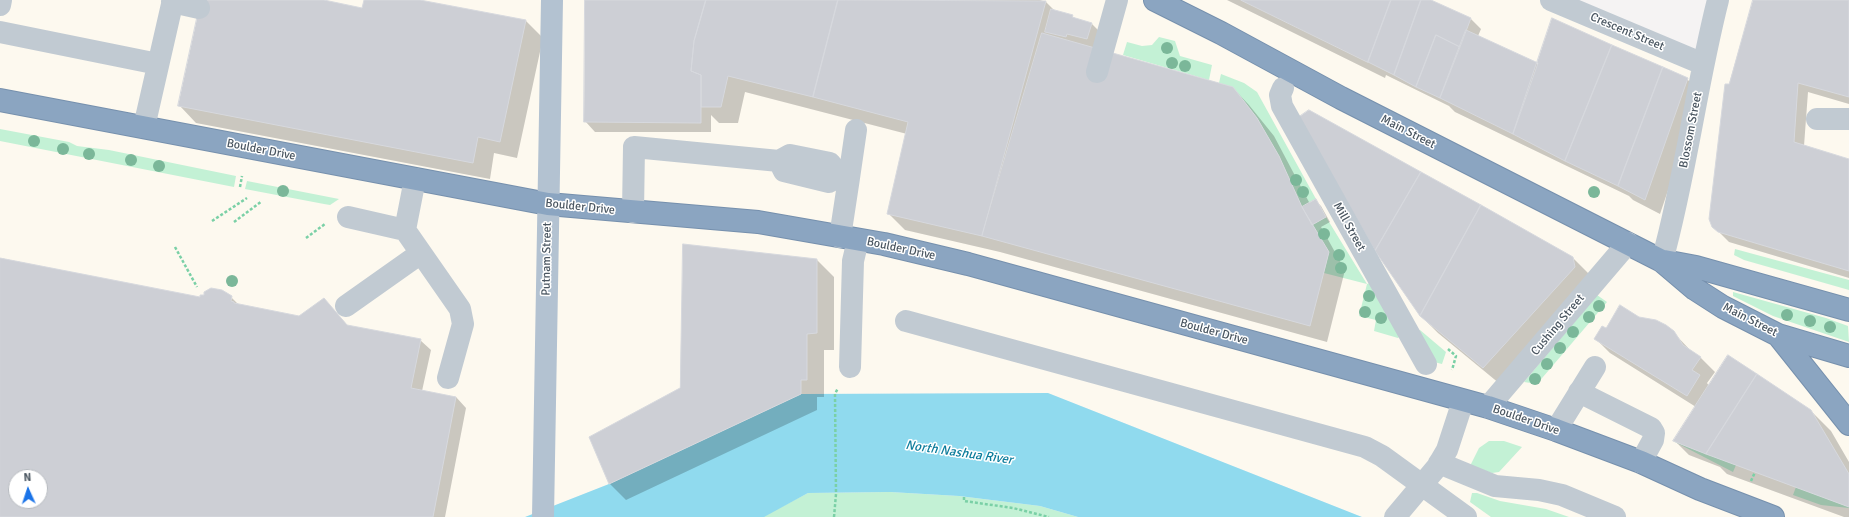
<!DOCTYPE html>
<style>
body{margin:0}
#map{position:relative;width:1849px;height:517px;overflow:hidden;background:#f5f3f3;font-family:Signika,sans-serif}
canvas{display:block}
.north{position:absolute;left:8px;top:469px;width:40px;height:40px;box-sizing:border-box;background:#fff;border:1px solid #b7bbc0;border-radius:50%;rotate:357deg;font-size:11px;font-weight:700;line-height:16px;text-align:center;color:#4a5661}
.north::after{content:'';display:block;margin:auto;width:14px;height:18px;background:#1a73e8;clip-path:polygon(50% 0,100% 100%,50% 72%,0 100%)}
</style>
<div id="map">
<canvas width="1849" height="517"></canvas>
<div class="north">N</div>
</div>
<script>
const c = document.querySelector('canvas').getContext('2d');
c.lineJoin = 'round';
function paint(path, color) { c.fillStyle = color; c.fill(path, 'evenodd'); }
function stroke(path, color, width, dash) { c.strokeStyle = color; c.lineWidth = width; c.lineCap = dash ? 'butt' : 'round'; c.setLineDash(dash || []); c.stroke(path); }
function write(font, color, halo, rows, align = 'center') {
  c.font = font + ' Signika,sans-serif'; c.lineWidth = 3; c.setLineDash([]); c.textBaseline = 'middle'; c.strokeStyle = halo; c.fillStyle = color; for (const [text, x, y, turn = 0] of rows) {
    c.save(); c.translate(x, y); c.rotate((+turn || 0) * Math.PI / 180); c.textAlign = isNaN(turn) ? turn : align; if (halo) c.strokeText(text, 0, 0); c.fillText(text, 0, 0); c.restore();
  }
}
const commercial = new Path2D(`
 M0,0H1551L1703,64L1718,0H1849V517H1362L1048,393L801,394L609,484L525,517H0ZM16,477H40V501H16Z`);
const green = new Path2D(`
 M1159,37L1175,41L1180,56L1212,65L1209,80L1123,55L1127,42L1142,46L1152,45Z
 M1221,74L1244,83L1257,92L1316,199L1302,207L1279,156L1257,118L1233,87L1219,83Z
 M0,129L69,142L77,146L109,150L236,176L234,187L0,141Z
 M247,181L339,199L330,205L324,204L245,189Z
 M1326,217L1367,284L1372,282L1402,334L1398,338L1374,331L1376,320L1359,316L1367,284L1324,273L1329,252L1312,225Z
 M1735,249L1849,280V290L1744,260L1734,255Z
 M1733,292L1826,318L1848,326L1849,342L1773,316L1733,296Z
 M1597,295L1607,302L1537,384L1524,382Z
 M1420,330L1446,352L1442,364L1430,361L1415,334Z
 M1489,441H1504L1522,447L1499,472L1492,473L1470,466L1479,448Z
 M1673,441L1736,465L1733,472Z
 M1796,487L1849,507V508L1821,505L1793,495Z
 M890,492L959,496L1040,506L1078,517H762L808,493Z
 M1472,493H1477L1500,501L1546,509L1569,517H1491L1470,502Z`);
const water = new Path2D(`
 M1048,393L1362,517H1078L1040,506L959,496L890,492L808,493L764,517H525L609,484L801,394Z`);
const shadow = new Path2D(`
 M318,0L363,9L365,0H414L526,21L543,38L517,158L494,153L490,179L196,123L180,106Z
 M586,0H1040L1046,2L1055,11L1072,16L1076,19L1092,24L1102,34L1097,49L1232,87L1249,105L1274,136L1310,204L1316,201L1321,206L1330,222L1321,227L1345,270L1327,342L1000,252L905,230L888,213L907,134L745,92L738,123H719L711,115V132H595L585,121Z
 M1227,0H1429L1471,19L1481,29L1478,36L1537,64L1687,79L1701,93L1660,214L1633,200L1629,196L1455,112L1449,106L1386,75L1385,78Z
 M1754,0H1849V104L1808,92L1804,146L1849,160V278L1729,242L1713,226L1730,85Z
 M684,245L817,260L834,277V350H824V397H817V410L626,500L609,483L681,389Z
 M0,258L201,298L231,297L240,306L300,317L324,299L348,326L420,340L431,350L422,391L456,397L466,408L445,517H0ZM16,477H40V501H16Z
 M1573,258L1590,275L1500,384L1438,333L1421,316Z
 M1639,318L1673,332L1691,351L1701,358L1715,372L1707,383L1709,386L1810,410L1831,431L1849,462V517H1844L1727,474L1720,467L1689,455L1675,441L1696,407L1610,353L1596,339L1607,329Z`);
const building = new Path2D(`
 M201,0H324L362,8L364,0H420L526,20L500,142L478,137L473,163L178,106Z
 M585,0H706L694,41L691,71L701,75V123L584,122Z
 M706,0H838L813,97L728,76L721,107H701V75L691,71L694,41Z
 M838,0L1046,1L982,236L887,214L908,122L813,97Z
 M1241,0H1391L1368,62Z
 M1391,0H1421L1394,75L1368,62Z
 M1421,0H1431L1471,18L1460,47L1436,35L1416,87L1394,75Z
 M1753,0H1849V97L1798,83L1794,142L1849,159V271L1718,232L1712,227L1709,219L1725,84H1729Z
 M1051,9L1073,15L1072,17L1092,23L1087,39L1067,34L1066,37L1045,32Z
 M1552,18L1612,45L1565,161L1513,134Z
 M1466,30L1538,63L1513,134L1440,98Z
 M1042,33L1233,87L1257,118L1279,156L1302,207L1329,252L1310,326L982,236Z
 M1436,35L1460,47L1440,98L1416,87Z
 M1612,45L1663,67L1618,186L1565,161Z
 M1663,67L1688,78L1645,200L1618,186Z
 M1309,110L1421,172L1375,251L1299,117Z
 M1421,172L1481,205L1420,316L1375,251Z
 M1316,199L1326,217L1312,225L1302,207Z
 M1481,205L1573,257L1575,267L1483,368L1420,316Z
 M683,244L817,259V333L807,334V380H801V394L609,484L589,437L680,388Z
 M0,258L200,297V295H204V292L211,288L222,290L232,296L231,301L234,302V303L299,316L324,298L347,325L421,339L411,388L456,397L433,517H0ZM16,477H40V501H16Z
 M1620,305L1639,317L1656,320L1666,325L1674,331L1683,345L1701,357L1692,370L1700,375L1687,396L1594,339L1602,326L1606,328Z
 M1728,355L1757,374L1706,454L1673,441Z
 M1757,374L1811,410L1849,474V507L1706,454Z`);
const path = new Path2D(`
 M240,187L242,176
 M212,221L247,198
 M234,222L262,201
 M306,238L325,224
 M175,247L197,287
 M1448,349L1456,356L1452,370
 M1751,481L1755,472
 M964,497V501L1013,508L1049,517
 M834,517L836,494L835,394L838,388`);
const minor = new Path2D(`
 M1551,0L1703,64
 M172,2L199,8
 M0,5L1,0
 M0,32L158,64
 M1097,72L1117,0
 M1283,88L1280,95L1282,106L1426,364
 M1817,119H1849
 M144,127L173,0
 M839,175L849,178L856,130
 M633,212L634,147L779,161L790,155L830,163L839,175L829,182L784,171L779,161
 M348,217L405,230L415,179
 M405,230L460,309L463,324L448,378
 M840,237L849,178
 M1662,261C1686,175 1696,86 1718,0
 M346,306L421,253
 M906,321L1365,447L1382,456L1466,517
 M850,367L853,261L858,240
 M1579,392L1651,428L1654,433L1653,440L1641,462
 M1488,407L1628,243
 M1556,430L1595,367
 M1439,463L1495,486L1539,490L1562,495L1615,517
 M1395,517L1437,467L1447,450L1463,401`);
const major = new Path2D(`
 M543,517L552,0`);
const highway = new Path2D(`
 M1155,0L1221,33L1341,98L1662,261L1695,289L1723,307L1778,335L1849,356
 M0,100L548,204L758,222L884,244L968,264L1488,407L1556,430L1641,462L1700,489L1773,517
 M1664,261L1696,267L1849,310
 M1778,335L1849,424`);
const trees = [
 [1167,48],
 [1172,63],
 [1185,66],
 [34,141],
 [63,149],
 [89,154],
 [131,160],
 [159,166],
 [1296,180],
 [283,191],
 [1303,192],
 [1594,192],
 [1324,234],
 [1339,255],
 [1341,268],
 [232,281],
 [1369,296],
 [1599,306],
 [1365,312],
 [1787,315],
 [1589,317],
 [1381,318],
 [1810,321],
 [1830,327],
 [1573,332],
 [1560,348],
 [1547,364],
 [1535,379]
];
const streetNames = [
 ["Crescent Street",1627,32,23],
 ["Blossom Street",1691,130,-79],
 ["Main Street",1408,132,27],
 ["Boulder Drive",261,150,11],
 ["Boulder Drive",580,207,6],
 ["Mill Street",1349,227,61],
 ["Boulder Drive",901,249,12],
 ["Putnam Street",547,259,-89],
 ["Main Street",1750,320,27],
 ["Cushing Street",1558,325,-50],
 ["Boulder Drive",1214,332,15],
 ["Boulder Drive",1526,420,19]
];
const waterNames = [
 ["North Nashua River",959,453,8]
];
paint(commercial, '#fdf9ef');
paint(green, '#c3f1d5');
paint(water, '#90daee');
paint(shadow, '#0003');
paint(building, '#cdcfd5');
stroke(building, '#d7d9de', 1);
stroke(highway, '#7690ad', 24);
stroke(path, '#7ad0a6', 2.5, [3, 2]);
stroke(minor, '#c1cad2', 22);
stroke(major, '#b3c2d1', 22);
stroke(highway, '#8ba5c1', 22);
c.fillStyle = '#7bb799';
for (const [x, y] of trees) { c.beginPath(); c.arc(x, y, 6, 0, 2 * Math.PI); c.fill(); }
write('12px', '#4a5661', '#fff', streetNames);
write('italic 13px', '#0c7c9b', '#fff', waterNames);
</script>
